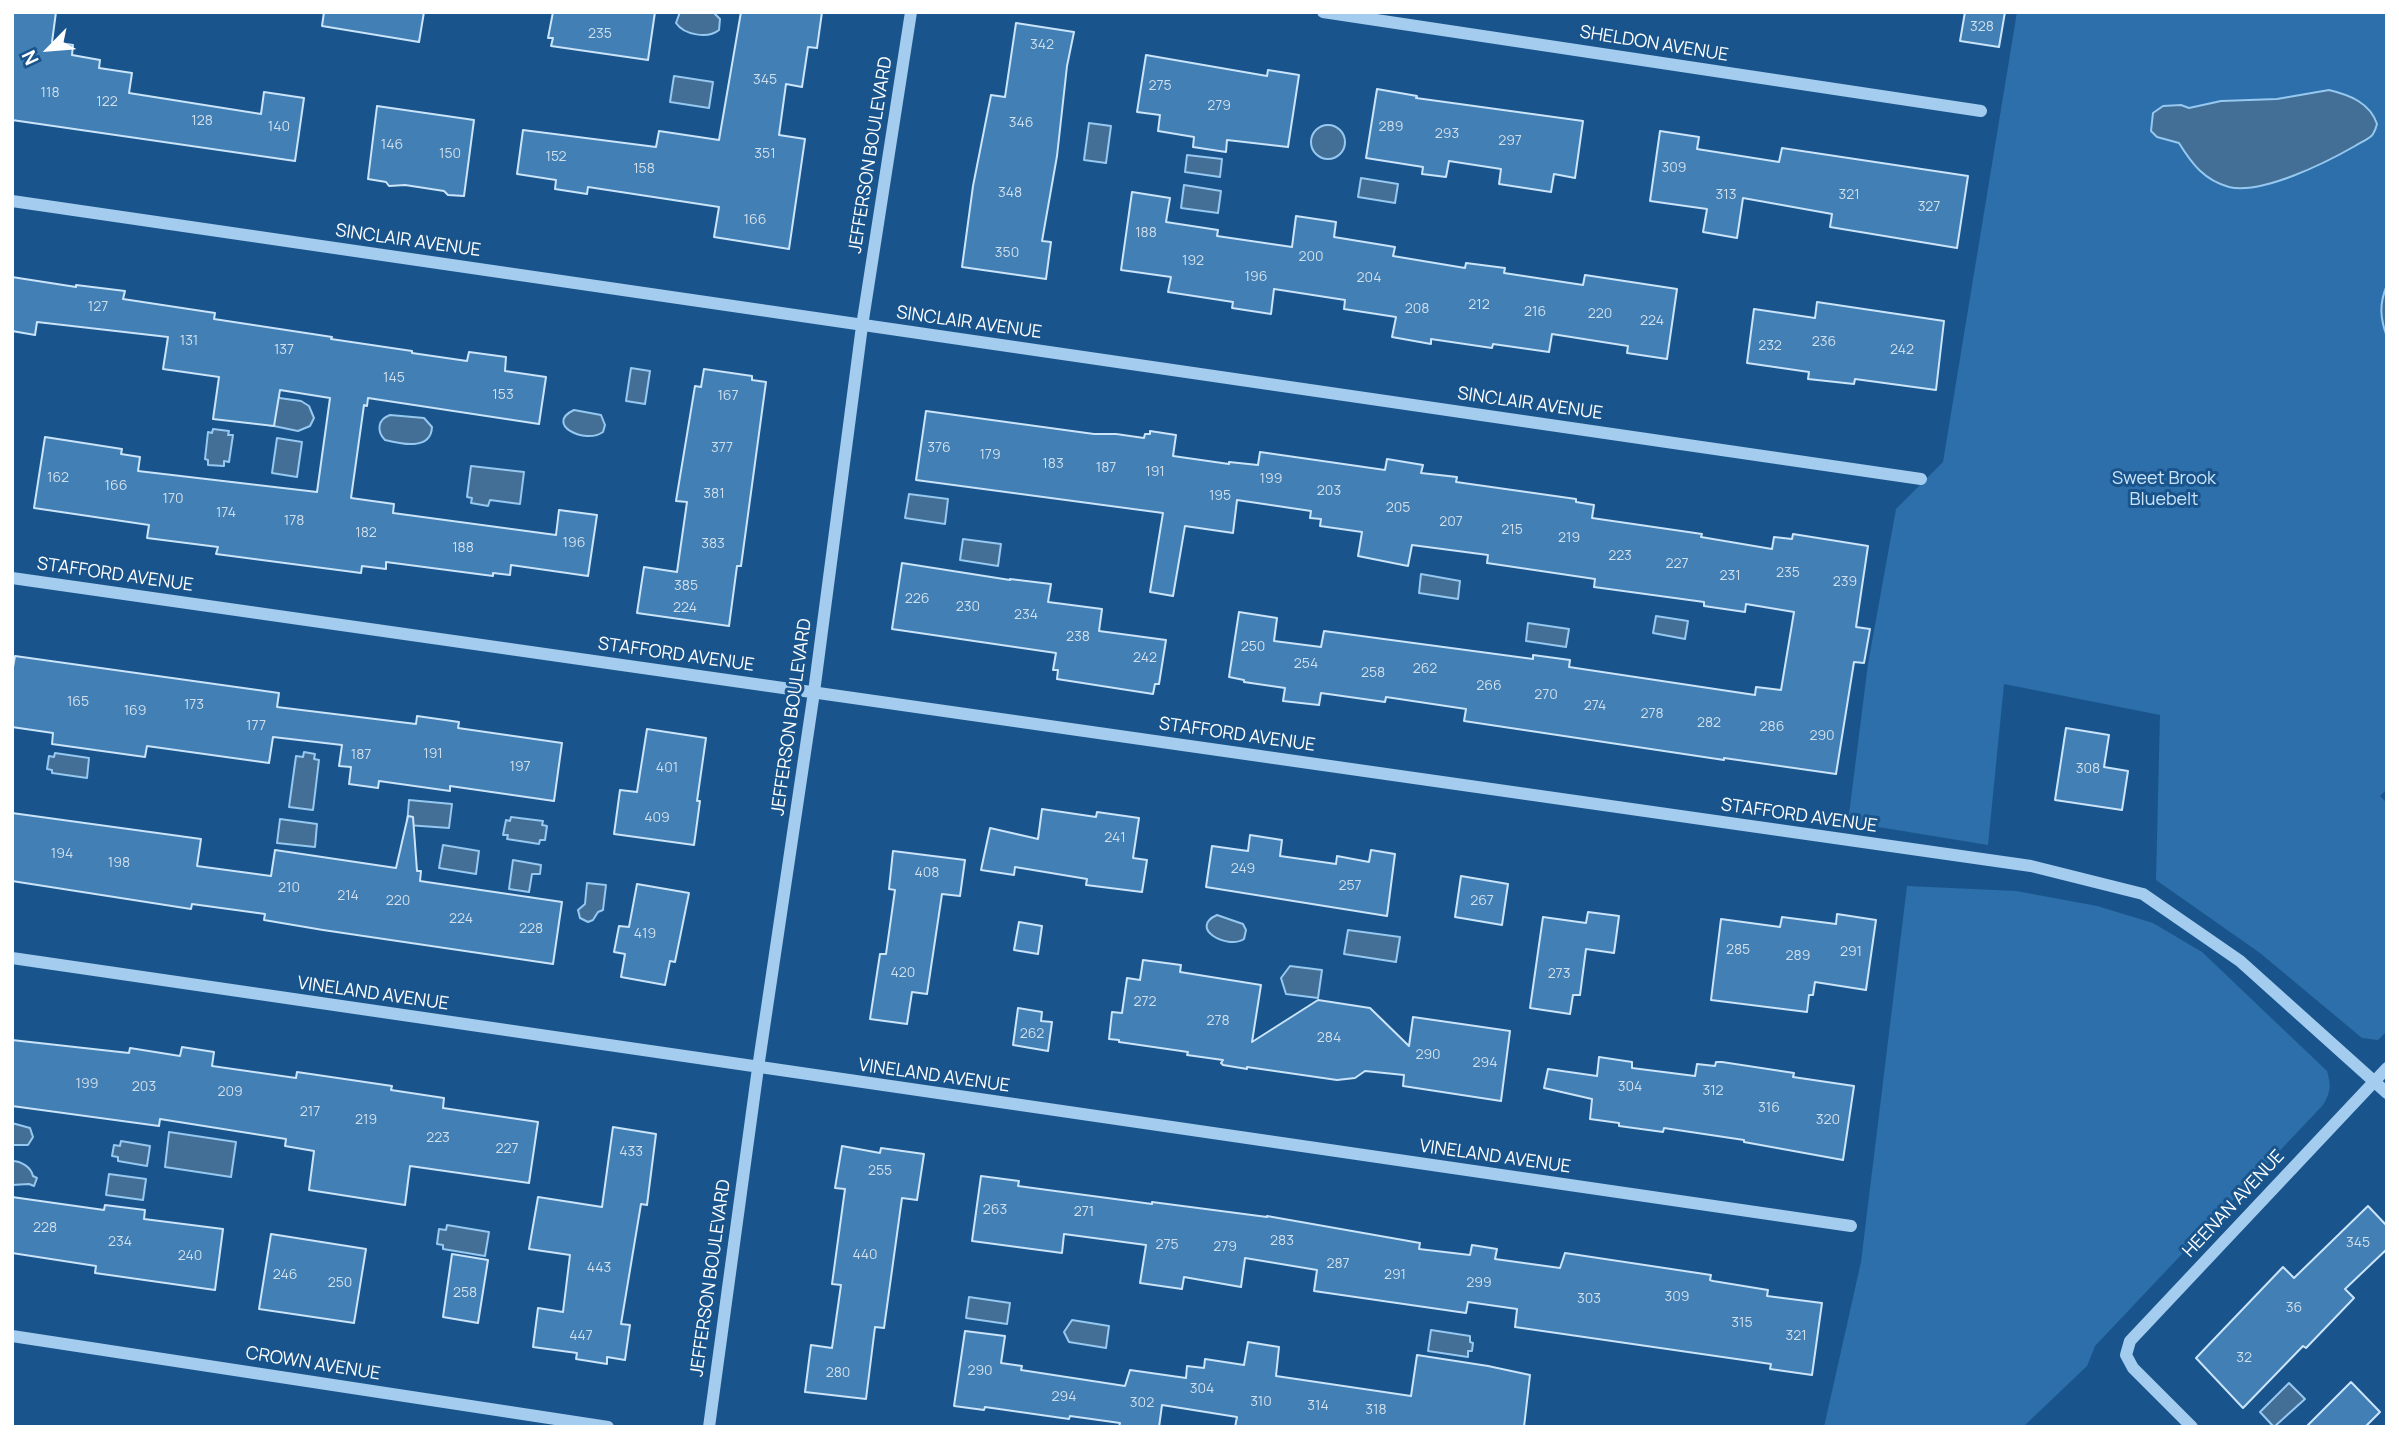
<!DOCTYPE html>
<style>
body{margin:0}
#map{position:relative;width:2399px;height:1439px;overflow:hidden;background:#19558c;font-family:Manrope,sans-serif}
canvas{display:block}
.frame{position:absolute;inset:0;border:14px solid #fff;pointer-events:none}
.north{position:absolute;left:14px;top:14px;width:70px;height:70px;-webkit-text-stroke:5px #19558c;paint-order:stroke;rotate:245deg;font-size:19px;font-weight:700;line-height:28px;text-align:center;color:#fff}
.north::after{content:'';display:block;margin:auto;width:24px;height:32px;background:#fff;clip-path:polygon(50% 0,100% 100%,50% 72%,0 100%)}
</style>
<div id="map">
<canvas width="2399" height="1439"></canvas>
<div class="frame"></div>
<div class="north">N</div>
</div>
<script>
const c = document.querySelector('canvas').getContext('2d');
c.lineJoin = 'round';
function paint(path, color) { c.fillStyle = color; c.fill(path, 'evenodd'); }
function stroke(path, color, width, dash) { c.strokeStyle = color; c.lineWidth = width; c.lineCap = dash ? 'butt' : 'round'; c.setLineDash(dash || []); c.stroke(path); }
function write(font, color, halo, rows, align = 'center') {
  c.font = font + ' Manrope,sans-serif'; c.lineWidth = 6; c.setLineDash([]); c.textBaseline = 'middle'; c.strokeStyle = halo; c.fillStyle = color; for (const [text, x, y, turn = 0] of rows) {
    c.save(); c.translate(x, y); c.rotate((+turn || 0) * Math.PI / 180); c.textAlign = isNaN(turn) ? turn : align; if (halo) c.strokeText(text, 0, 0); c.fillText(text, 0, 0); c.restore();
  }
}
const green = new Path2D(`
 M2017,12H2387V789L2380,796L2387,803V1031L2378,1040L2362,1038L2260,953L2156,880L2160,715L2004,684L1988,845L1848,822L1868,664L1896,509L1943,462Z
 M1907,886L2016,891L2097,906L2153,923L2202,952L2327,1071C2331,1085 2331,1092 2323,1105L2095,1346L2087,1366L2023,1427H1824L1861,1262Z`);
const water = new Path2D(`
 M680,12L714,13L720,19L719,30C708,39 684,35 676,23Z
 M674,76L713,82L709,108L670,102Z
 M2329,90C2350,95 2370,103 2377,124C2376,128 2375,131 2373,134C2370,139 2361,142 2355,146C2327,162 2262,195 2229,187C2204,180 2192,164 2179,143L2157,137L2151,131L2153,113L2163,106L2181,105L2189,108L2221,101L2277,99Z
 M1089,123L1111,126L1106,163L1084,160Z
 M1311 142a17 17 0 1 1 34 0a17 17 0 1 1-34 0Z
 M1187,155L1222,159L1220,177L1185,172Z
 M1361,178L1398,184L1395,203L1358,197Z
 M1184,185L1221,191L1218,213L1181,208Z
 M2387,285V337C2380,318 2379,304 2387,285Z
 M631,368L650,371L645,404L626,401Z
 M272,397L301,401L309,406L314,418L310,426L298,431L264,424Z
 M574,410L601,415L605,425L603,432C585,445 544,424 574,410Z
 M390,415L424,418L432,427C431,451 401,444 385,440C376,431 378,419 390,415Z
 M213,429L229,431L228,435H233L229,462L224,461V466L208,465V460L205,459L208,432L212,433Z
 M277,438L302,442L297,477L272,473Z
 M471,466L524,472L520,504L490,500L488,506L471,503L472,498L467,497Z
 M909,494L948,499L945,524L905,518Z
 M963,539L1001,544L998,566L960,560Z
 M1421,574L1460,581L1458,599L1419,593Z
 M1656,616L1688,621L1685,639L1653,633Z
 M1528,623L1569,629L1566,647L1526,641Z
 M304,752L315,754L314,759L319,760L313,810L289,807L296,756L303,757Z
 M55,753L89,758L87,778L52,773V770L47,769L49,756L54,757Z
 M409,800L452,804L449,828L407,825Z
 M511,817L543,821L542,825L547,826L545,840H540L539,844L507,839L508,835H503L506,820L510,821Z
 M280,819L317,824L315,847L277,843Z
 M443,845L479,851L476,874L439,868Z
 M513,860L541,865L540,874H532L529,892L509,889Z
 M587,883L606,885L603,910L598,912L593,920L588,922L580,918L578,910L585,904Z
 M1217,915L1243,924L1246,930L1244,939C1227,950 1188,928 1217,915Z
 M1348,930L1400,937L1396,962L1344,954Z
 M1290,966L1322,970L1318,998L1286,994L1281,978Z
 M12,1123L30,1128L33,1137L28,1145H12Z
 M169,1132L236,1142L231,1177L165,1167Z
 M121,1141L150,1146L147,1166L118,1161V1157L112,1156L114,1145L120,1146Z
 M12,1161C21,1161 31,1167 33,1176L37,1178L34,1186L29,1184L12,1185Z
 M109,1174L146,1179L143,1200L106,1195Z
 M447,1225L489,1232L485,1256L443,1249V1245L437,1244L439,1229L446,1230Z
 M969,1297L1010,1303L1007,1324L966,1318Z
 M1072,1320L1109,1326L1106,1348L1069,1342L1064,1332Z
 M1431,1330L1470,1336V1342L1473,1343L1472,1351H1468V1357L1428,1351Z
 M2289,1383L2305,1399L2274,1427L2260,1412Z`);
const building = new Path2D(`
 M12,12H56L52,42L73,45L72,55L100,60L99,68L132,73L129,93L261,114L264,92L304,98L295,161L12,120Z
 M324,12H424L419,42L322,26Z
 M553,12H655L648,60L551,46L553,38H548Z
 M741,12H822L817,48L808,47L802,87L786,84L779,135L805,139L789,249L714,237L719,207L588,187L587,194L555,189L556,180L517,174L523,130L656,147L659,131L719,140Z
 M1965,12H2005L1999,47L1960,41Z
 M1016,23L1074,32L1067,66L1057,156L1042,241L1051,242L1046,279L962,267L973,186L991,95L1005,97Z
 M1146,55L1267,76L1268,70L1299,75L1288,147L1227,140L1226,152L1193,147L1194,137L1158,131L1160,115L1137,112Z
 M1377,89L1417,96L1416,98L1583,121L1575,178L1554,174L1551,192L1499,184L1501,169L1449,161L1446,177L1422,174L1423,167L1366,158Z
 M377,106L474,120L464,196L448,195L444,191L405,185L389,186L386,182L368,179Z
 M1660,131L1699,137L1697,149L1779,162L1782,148L1968,176L1957,248L1830,227L1832,214L1743,198L1737,238L1703,232L1707,209L1650,201Z
 M1132,192L1170,198L1166,222L1218,230L1217,236L1292,247L1296,216L1336,222L1334,237L1395,247L1393,256L1465,268L1466,263L1505,268L1504,273L1583,285L1585,275L1677,289L1667,359L1627,353L1628,346L1552,334L1549,352L1493,344L1492,348L1431,339V344L1392,337L1396,317L1344,309L1345,300L1274,289L1271,314L1232,308L1233,302L1168,292L1171,277L1121,270Z
 M12,277L76,287V285L125,291L123,299L215,313L214,319L332,337L331,339L412,351V353L467,361L469,352L506,357L505,371L546,377L539,424L368,398L367,406L364,405L351,498L394,504L393,513L556,535L559,510L597,515L588,576L511,565L510,575L493,573V576L386,562V569L362,566L361,573L216,554L218,547L147,538L149,525L34,508L45,437L122,449L121,454L140,457L138,471L317,492L330,398L280,390L274,426L213,419L219,377L163,369L168,337L37,322L35,335L12,331Z
 M1817,302L1944,321L1936,390L1855,379L1854,384L1808,379L1809,372L1747,363L1754,309L1815,318Z
 M704,369L752,376V380L766,382L741,566H737L729,626L637,613L644,567L677,572L687,502L676,501L695,386L701,387Z
 M926,411L1094,434H1116L1144,438L1145,434H1150V431L1176,435L1173,456L1229,464V462L1258,465L1260,452L1385,470L1387,459L1423,465L1421,473L1457,477L1456,482L1576,499V502L1594,505L1592,518L1702,534L1701,537L1772,549L1774,537L1792,539L1793,534L1868,546L1856,627L1870,629L1864,663L1854,662L1836,774L1724,758V760L1464,721L1466,709L1386,697L1385,702L1321,693L1319,705L1283,701L1285,688L1244,682V680L1229,677L1239,612L1277,618L1274,641L1321,647L1324,631L1533,659V655L1570,660L1569,667L1755,695L1756,687L1781,690L1794,612L1746,604L1745,612L1704,606V602L1594,587L1595,579L1487,563L1488,555L1412,545L1408,566L1358,556L1362,532L1320,526L1321,519L1310,518L1311,511L1237,500L1233,533L1185,526L1173,596L1150,592L1163,513L916,480Z
 M902,563L1010,580V579L1051,584L1048,602L1102,609L1099,631L1166,640L1159,684H1155L1153,694L1057,679L1058,670H1053L1056,653L892,629Z
 M15,656L279,693L277,707L416,724L417,716L459,722L458,728L562,743L554,801L450,786V791L379,781L378,788L349,784L351,767L339,766L342,745L273,737L269,763L147,746L145,757L52,744L53,733L12,727V673Z
 M2066,728L2109,735L2104,767L2128,771L2122,810L2055,800Z
 M647,729L706,738L697,801H700L694,845L614,834L620,790L637,792Z
 M1042,809L1096,817L1097,812L1139,818L1133,858L1147,860L1142,892L1086,885L1087,879L1015,867L1014,875L981,870L990,828L1038,839Z
 M12,813L201,839L197,866L271,876L275,850L396,868L408,816L413,817L417,871H421L420,881L562,902L553,964L323,930L264,920L265,914L192,904L191,909L12,881Z
 M1250,835L1282,840L1280,856L1336,864L1337,856L1369,862L1371,850L1395,854L1387,916L1206,887L1212,846L1248,851Z
 M893,851L965,860L960,896L942,894L927,994L912,992L907,1024L870,1019L880,954H886L895,890L889,889Z
 M1461,876L1508,884L1502,925L1455,917Z
 M637,884L689,893L675,962L670,961L665,985L621,977L625,954L614,952L619,926L629,927Z
 M1588,912L1619,916L1614,953L1586,949L1580,995H1573L1570,1014L1530,1008L1543,917L1586,923Z
 M1837,914L1876,920L1866,990L1815,982L1813,995H1809L1807,1012L1711,1000L1721,919L1780,927L1782,917L1836,924Z
 M1019,922L1042,926L1038,954L1014,950Z
 M1143,960L1181,965L1180,972L1261,985L1252,1042L1318,1000L1370,1008L1409,1046L1413,1017L1510,1031L1501,1101L1403,1086L1404,1075L1365,1071L1355,1078L1337,1080L1247,1067V1069L1223,1065L1221,1063L1223,1060L1187,1055L1188,1052L1119,1042V1040L1109,1039L1112,1012L1122,1013L1127,978L1140,980Z
 M1018,1008L1042,1012L1041,1021L1052,1022L1048,1051L1013,1045Z
 M12,1040L129,1053L130,1048L180,1056L182,1047L214,1052L212,1066L296,1078L297,1072L392,1086L391,1090L444,1098L443,1108L538,1122L529,1183L410,1166L405,1205L309,1190L314,1151L285,1146L286,1139L160,1119L159,1126L12,1106Z
 M1599,1057L1632,1062V1068L1695,1076L1697,1064L1715,1066L1716,1062H1722L1794,1073L1793,1077L1854,1086L1843,1160L1744,1142V1140L1664,1128L1663,1132L1619,1126V1123L1590,1119L1592,1099L1544,1088L1548,1069L1597,1076Z
 M613,1127L656,1134L647,1205L641,1204L621,1324L630,1325L625,1360L607,1357V1364L576,1359L577,1353L533,1347L538,1308L563,1312L570,1255L529,1249L538,1197L602,1207Z
 M842,1146L880,1153L881,1148L924,1154L917,1200L902,1198L884,1328L875,1327L866,1399L805,1392L811,1345L832,1348L841,1285L832,1284L845,1189L835,1188Z
 M981,1176L1019,1181L1018,1186L1152,1204V1202L1267,1217V1216L1420,1243L1419,1249L1470,1255L1472,1245L1497,1249L1495,1259L1560,1268L1565,1253L1711,1275L1710,1280L1713,1281L1768,1290L1767,1296L1822,1303L1812,1375L1770,1369L1771,1364L1515,1327L1517,1309L1468,1302L1466,1313L1314,1291L1317,1270L1245,1258L1241,1287L1184,1277L1182,1289L1140,1283L1146,1245L1064,1234L1062,1253L972,1241Z
 M12,1197L104,1210L105,1205L145,1210L144,1219L223,1229L215,1290L95,1273L96,1266L12,1253Z
 M2368,1206L2387,1226V1249L2345,1289L2354,1298L2306,1348L2303,1346L2243,1408L2196,1358L2283,1267L2294,1278Z
 M271,1234L366,1249L354,1323L259,1309Z
 M452,1254L488,1260L478,1323L443,1317Z
 M965,1331L1005,1336L1001,1363L1022,1366L1021,1370L1125,1386L1130,1370L1186,1378L1187,1366L1204,1368L1205,1359L1244,1365L1248,1342L1279,1347L1276,1376L1411,1396L1417,1355L1488,1366L1530,1375L1524,1427H1235L1237,1417L1162,1405L1159,1427H1119L1120,1423L1070,1416L1069,1419L985,1407L984,1410L954,1406Z
 M2351,1382L2380,1412L2365,1427H2306Z`);
const minor = new Path2D(`
 M1323,12L1981,111
 M12,201L1921,479
 M12,578L2031,866L2143,894L2240,961L2387,1093
 M12,958L1851,1226
 M12,1336L608,1427
 M709,1427L758,1068L814,692L862,326L911,12
 M2192,1427L2133,1368L2126,1355L2130,1341L2387,1068`);
const numberNames = [
 ["328",1982,27],
 ["235",600,34],
 ["342",1042,45],
 ["345",765,80],
 ["275",1160,86],
 ["118",50,93],
 ["122",107,102],
 ["279",1219,106],
 ["128",202,121],
 ["346",1021,123],
 ["140",279,127],
 ["289",1391,127],
 ["293",1447,134],
 ["297",1510,141],
 ["146",392,145],
 ["150",450,154],
 ["351",765,154],
 ["152",556,157],
 ["309",1674,168],
 ["158",644,169],
 ["348",1010,193],
 ["313",1726,195],
 ["321",1849,195],
 ["327",1929,207],
 ["166",755,220],
 ["188",1146,233],
 ["350",1007,253],
 ["200",1311,257],
 ["192",1193,261],
 ["196",1256,277],
 ["204",1369,278],
 ["212",1479,305],
 ["127",98,307],
 ["208",1417,309],
 ["216",1535,312],
 ["220",1600,314],
 ["224",1652,321],
 ["131",189,341],
 ["236",1824,342],
 ["232",1770,346],
 ["137",284,350],
 ["242",1902,350],
 ["145",394,378],
 ["153",503,395],
 ["167",728,396],
 ["377",722,448],
 ["376",939,448],
 ["179",990,455],
 ["183",1053,464],
 ["187",1106,468],
 ["191",1155,472],
 ["162",58,478],
 ["199",1271,479],
 ["166",116,486],
 ["203",1329,491],
 ["381",714,494],
 ["195",1220,496],
 ["170",173,499],
 ["205",1398,508],
 ["174",226,513],
 ["178",294,521],
 ["207",1451,522],
 ["215",1512,530],
 ["182",366,533],
 ["219",1569,538],
 ["196",574,543],
 ["383",713,544],
 ["188",463,548],
 ["223",1620,556],
 ["227",1677,564],
 ["235",1788,573],
 ["231",1730,576],
 ["239",1845,582],
 ["385",686,586],
 ["226",917,599],
 ["230",968,607],
 ["224",685,608],
 ["234",1026,615],
 ["238",1078,637],
 ["250",1253,647],
 ["242",1145,658],
 ["254",1306,664],
 ["262",1425,669],
 ["258",1373,673],
 ["266",1489,686],
 ["270",1546,695],
 ["165",78,702],
 ["173",194,705],
 ["274",1595,706],
 ["169",135,711],
 ["278",1652,714],
 ["282",1709,723],
 ["177",256,726],
 ["286",1772,727],
 ["290",1822,736],
 ["191",433,754],
 ["187",361,755],
 ["197",520,767],
 ["401",667,768],
 ["308",2088,769],
 ["409",657,818],
 ["241",1115,838],
 ["194",62,854],
 ["198",119,863],
 ["249",1243,869],
 ["408",927,873],
 ["257",1350,886],
 ["210",289,888],
 ["214",348,896],
 ["220",398,901],
 ["267",1482,901],
 ["224",461,919],
 ["228",531,929],
 ["419",645,934],
 ["285",1738,950],
 ["291",1851,952],
 ["289",1798,956],
 ["420",903,973],
 ["273",1559,974],
 ["272",1145,1002],
 ["278",1218,1021],
 ["262",1032,1034],
 ["284",1329,1038],
 ["290",1428,1055],
 ["294",1485,1063],
 ["199",87,1084],
 ["203",144,1087],
 ["304",1630,1087],
 ["312",1713,1091],
 ["209",230,1092],
 ["316",1769,1108],
 ["217",310,1112],
 ["219",366,1120],
 ["320",1828,1120],
 ["223",438,1138],
 ["227",507,1149],
 ["433",631,1152],
 ["255",880,1171],
 ["263",995,1210],
 ["271",1084,1212],
 ["228",45,1228],
 ["283",1282,1241],
 ["234",120,1242],
 ["345",2358,1243],
 ["275",1167,1245],
 ["279",1225,1247],
 ["440",865,1255],
 ["240",190,1256],
 ["287",1338,1264],
 ["443",599,1268],
 ["246",285,1275],
 ["291",1395,1275],
 ["250",340,1283],
 ["299",1479,1283],
 ["258",465,1293],
 ["309",1677,1297],
 ["303",1589,1299],
 ["36",2294,1308],
 ["315",1742,1323],
 ["447",581,1336],
 ["321",1796,1336],
 ["32",2244,1358],
 ["290",980,1371],
 ["280",838,1373],
 ["304",1202,1389],
 ["294",1064,1397],
 ["310",1261,1402],
 ["302",1142,1403],
 ["314",1318,1406],
 ["318",1376,1410]
];
const streetNames = [
 ["SHELDON AVENUE",1654,44,9],
 ["JEFFERSON BOULEVARD",871,155,-81],
 ["SINCLAIR AVENUE",408,241,8],
 ["SINCLAIR AVENUE",969,323,8],
 ["SINCLAIR AVENUE",1530,404,8],
 ["STAFFORD AVENUE",115,575,8],
 ["STAFFORD AVENUE",676,655,8],
 ["JEFFERSON BOULEVARD",792,717,-82],
 ["STAFFORD AVENUE",1237,735,8],
 ["STAFFORD AVENUE",1799,816,8],
 ["VINELAND AVENUE",373,994,8],
 ["VINELAND AVENUE",934,1076,8],
 ["VINELAND AVENUE",1495,1157,8],
 ["HEENAN AVENUE",2234,1204,-47],
 ["JEFFERSON BOULEVARD",711,1278,-82],
 ["CROWN AVENUE",313,1364,9]
];
const parkNames = [
 ["Sweet Brook",2164,479],
 ["Bluebelt",2164,500]
];
paint(green, '#2c6faa');
paint(water, '#436e96');
stroke(water, '#96c8f0', 2);
paint(building, '#427fb4');
stroke(building, '#cae4fa', 2);
stroke(minor, '#a4ccee', 12);
write('14px', '#d0dfec', null, numberNames);
write('18px', '#fff', '#19558c', streetNames);
write('18px', '#cae4fa', '#19558c', parkNames);
</script>
